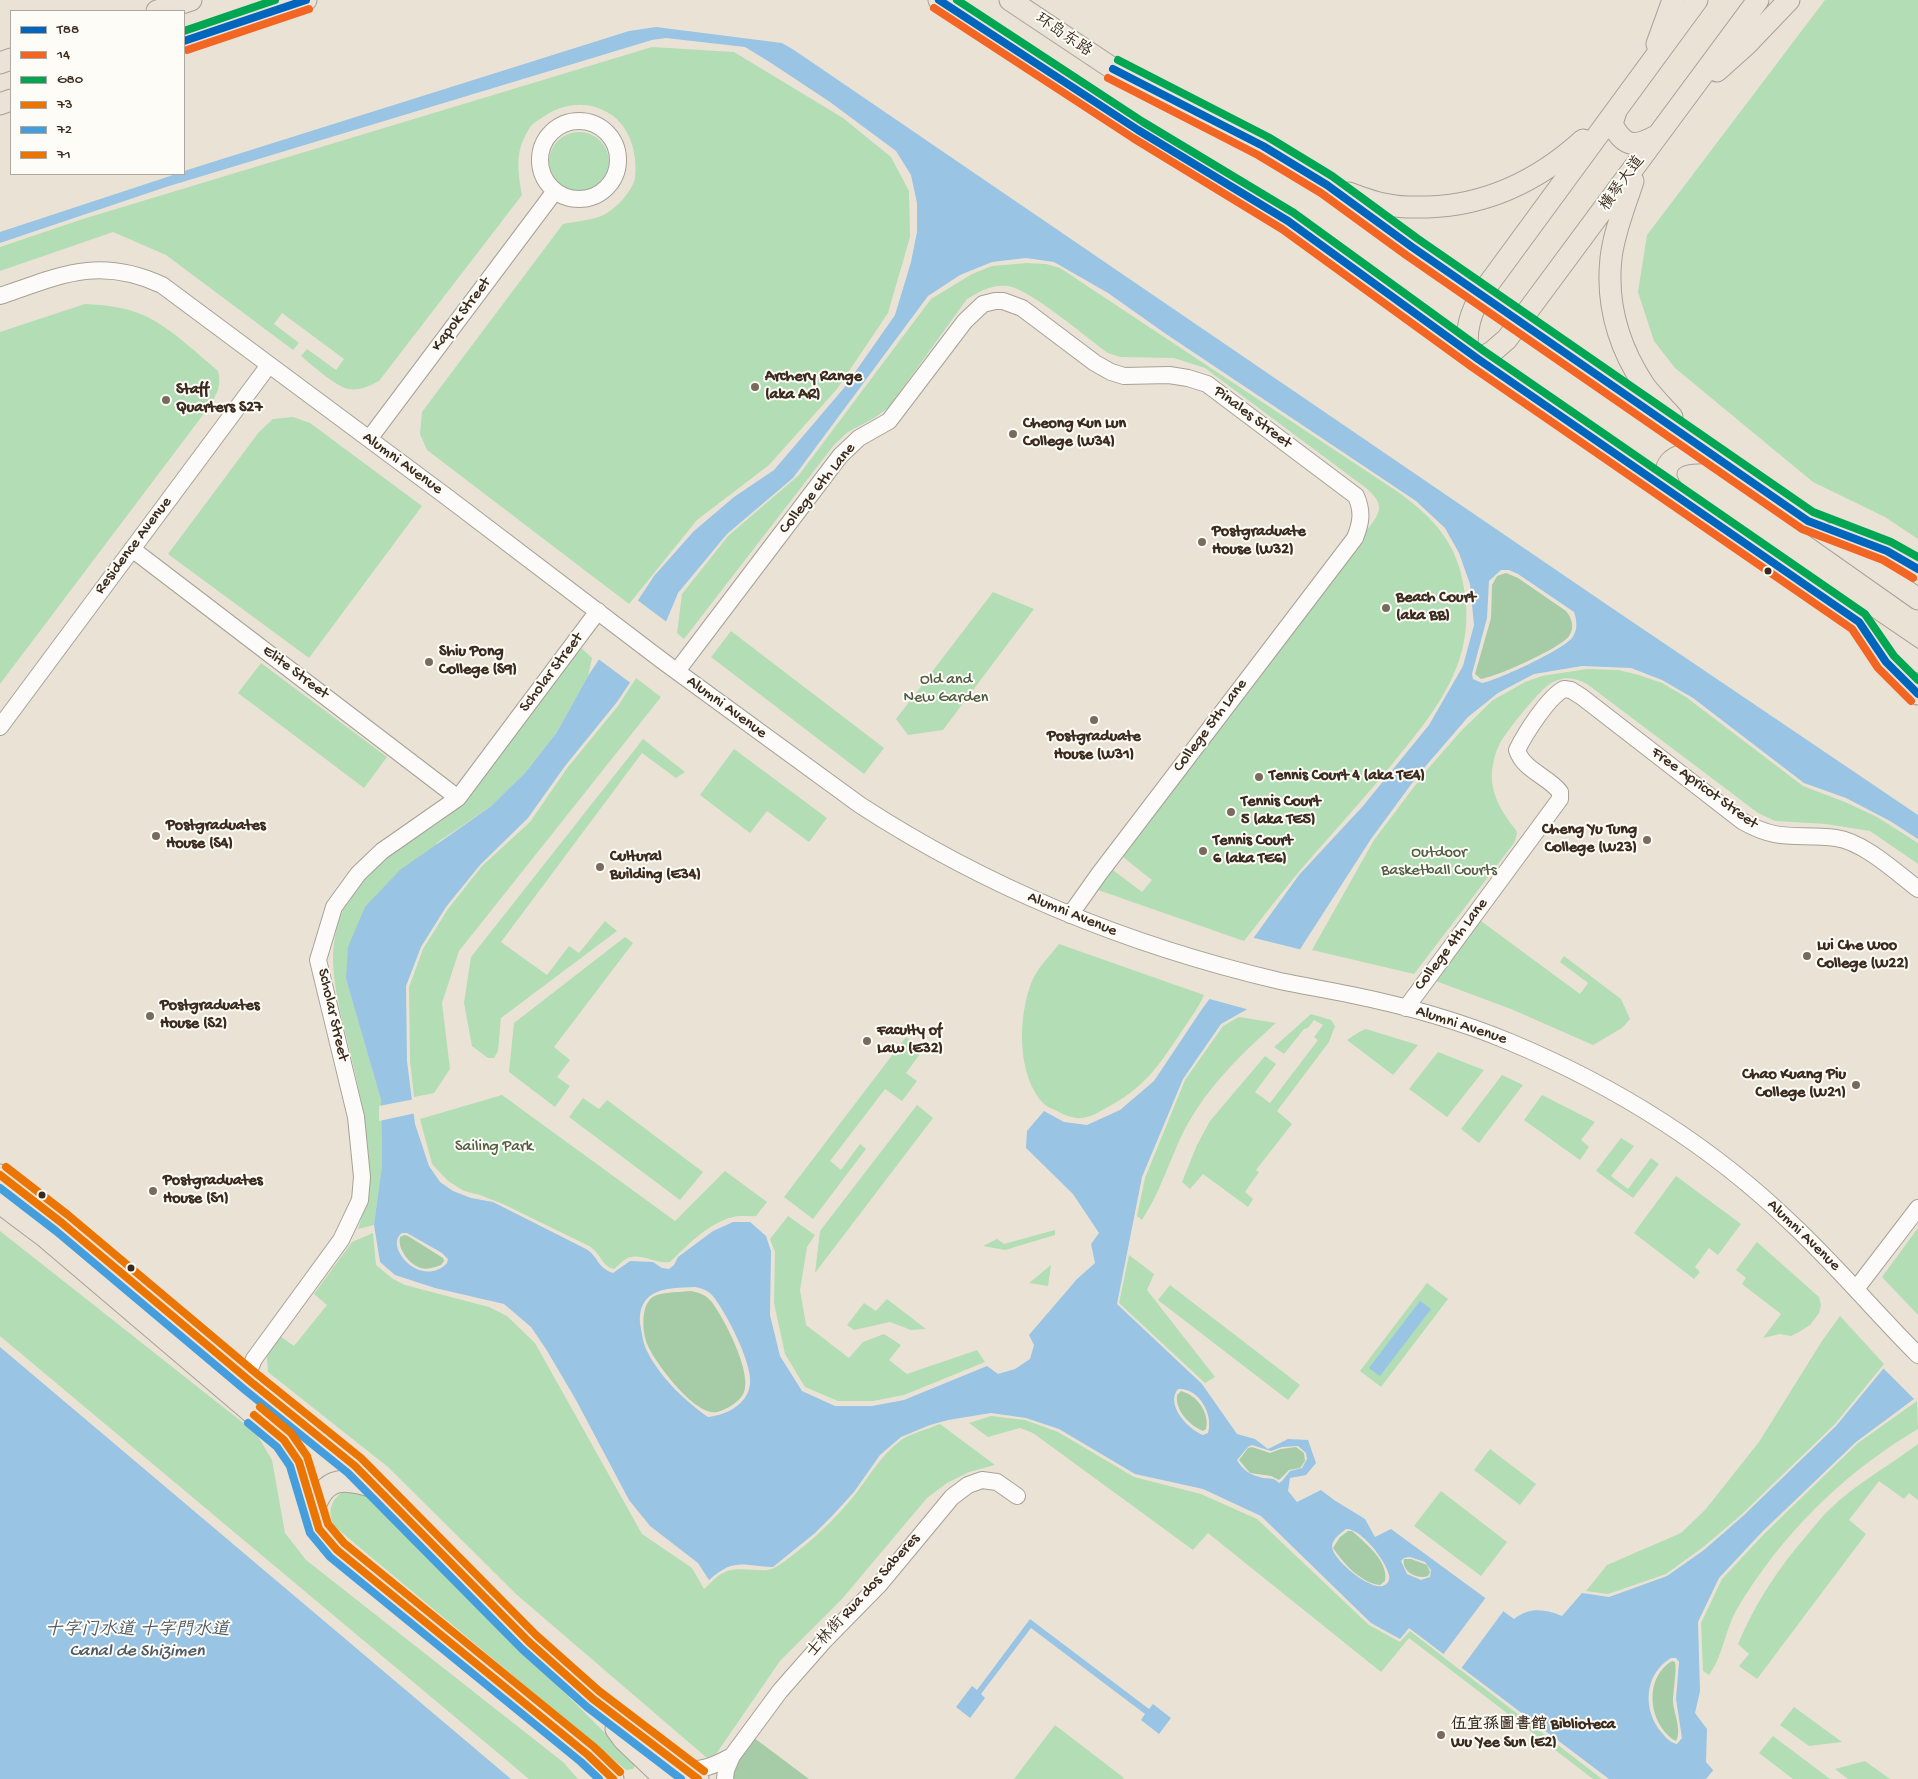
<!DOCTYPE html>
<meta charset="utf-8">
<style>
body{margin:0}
#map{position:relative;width:1918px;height:1779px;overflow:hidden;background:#eae3d5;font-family:"Gochi Hand",sans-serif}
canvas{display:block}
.legend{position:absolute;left:10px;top:10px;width:175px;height:165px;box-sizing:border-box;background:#fdfcf7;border:1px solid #afa8a0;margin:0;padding:6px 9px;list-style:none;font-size:15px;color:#3b2a1e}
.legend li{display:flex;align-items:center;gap:10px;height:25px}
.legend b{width:25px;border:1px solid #afa8a0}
</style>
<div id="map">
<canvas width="1918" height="1779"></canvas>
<ul class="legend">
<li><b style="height:6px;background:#0065bd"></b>T88</li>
<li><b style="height:6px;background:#f26522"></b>14</li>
<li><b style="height:6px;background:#00a651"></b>G80</li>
<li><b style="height:6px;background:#eb7503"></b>73</li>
<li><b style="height:6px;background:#449edd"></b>72</li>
<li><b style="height:6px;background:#eb7503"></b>71</li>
</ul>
</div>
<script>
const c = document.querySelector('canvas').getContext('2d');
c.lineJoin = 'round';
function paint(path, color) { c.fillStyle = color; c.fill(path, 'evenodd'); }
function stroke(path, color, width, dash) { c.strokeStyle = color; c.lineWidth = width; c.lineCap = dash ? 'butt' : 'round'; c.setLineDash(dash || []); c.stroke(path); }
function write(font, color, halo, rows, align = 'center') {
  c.font = font + ' "Gochi Hand","LXGW WenKai TC",sans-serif'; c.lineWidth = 4; c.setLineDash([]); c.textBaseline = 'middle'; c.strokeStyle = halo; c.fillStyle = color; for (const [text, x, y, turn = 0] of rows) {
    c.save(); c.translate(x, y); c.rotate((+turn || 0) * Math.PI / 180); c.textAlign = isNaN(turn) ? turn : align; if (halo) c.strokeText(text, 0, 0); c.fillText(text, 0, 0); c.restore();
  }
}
const green = new Path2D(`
 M1825,0H1918V539L1885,517L1813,482L1675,368L1654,341L1638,292L1647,235Z
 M652,47L734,52L843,118L891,157L909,191L910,237L888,313L837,389L769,465L697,520L629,604L427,450L420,434L422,412L563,224C577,221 599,220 610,211C620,204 633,189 635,178C638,155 630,126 610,114C587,99 561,103 540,119C537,121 533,123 531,126C527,131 523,140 521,146C516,161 519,180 522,195L379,381C370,386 359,391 349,389C336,387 312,365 301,356L307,349L336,370L344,359L282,313L274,324L299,343L293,350L166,255L113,232L0,271V247L83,219Z
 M549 162a30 30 0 1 1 60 0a30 30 0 1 1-60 0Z
 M1027,263L1046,264L1060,268L1398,492C1434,518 1457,543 1464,588C1477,661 1436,711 1393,763C1370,791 1347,817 1323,844C1295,875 1270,908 1244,941L1098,890L1113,870L1142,892L1152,880L1123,857L1373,522C1384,507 1379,500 1366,488L1205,368L1174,358L1120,357L1108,353C1087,338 1029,288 1007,286C992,284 979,292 967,299L888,408L874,418L848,432L834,445L684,639L677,633L682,594L728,536L799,475L931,299L972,274L992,266Z
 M85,304C105,305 125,307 143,315C167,325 197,353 218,371C222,385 217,394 209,407L0,684V332Z
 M293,417L310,423L422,506L309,658L168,554L259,432L273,419Z
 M993,592L1034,609L943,730L908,735L896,719Z
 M731,631L884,748L864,774L711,657Z
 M579,646L592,658L588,676L557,732L525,773L490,807L438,842L346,979L381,1100L382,1165L374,1225L358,1229C368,1201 370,1175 368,1146C364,1104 352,1061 342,1019C338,1001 333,979 333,959C333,936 340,910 353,891C384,850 433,833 468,799Z
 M261,663L387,757L364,788L238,693Z
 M1587,669L1618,670L1639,675L1662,683L1686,697L1803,786L1845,802L1877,817L1918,843V864L1870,831L1826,824L1775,821L1758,813L1587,684C1574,677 1564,676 1551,683C1541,688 1504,734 1499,745C1495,753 1493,762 1492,771C1490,793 1502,813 1516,830L1517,834L1514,843L1414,974L1312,950L1374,840L1426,771L1462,730L1493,700L1525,682L1542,676Z
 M636,678L661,697L459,951L442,1003L450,1069L434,1093L414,1097L410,1061L409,987L423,949L448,909L482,866L530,822L568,767L618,706Z
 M643,739L685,772L676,778L642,753L501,942L547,975L569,946L579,953L605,921L617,931L501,1018L498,1051L494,1058H488L472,1046L464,1003L471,957Z
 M734,749L827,818L809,842L767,811L750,833L700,795Z
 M1479,914L1484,917L1481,921L1580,994L1588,983L1560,962L1564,956L1621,999L1630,1019L1622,1028L1593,1045L1511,1009L1433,980Z
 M625,937L633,943L554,1047L570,1060L557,1077L570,1086L555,1107L509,1072L514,1023Z
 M1059,944L1204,995C1198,1009 1188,1021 1180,1034C1157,1068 1144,1088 1106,1108C1099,1112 1091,1117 1082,1118C1074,1119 1064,1115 1057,1111C1053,1109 1047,1107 1044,1104C1016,1076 1018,1015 1032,981C1038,967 1050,956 1059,944Z
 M1311,1014L1331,1020L1335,1026L1329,1042L1277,1111L1292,1124L1256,1170L1259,1172L1245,1192L1253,1199L1248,1207L1203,1174L1190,1189L1182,1182L1197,1145L1210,1121L1265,1056L1276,1064L1255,1092L1270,1103L1318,1040L1314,1037L1323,1025L1314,1020L1308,1028L1304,1029L1284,1054L1274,1047Z
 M1239,1017L1276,1023C1239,1056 1203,1091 1181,1137C1168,1165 1159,1194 1142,1220L1137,1216L1145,1178L1185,1080L1223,1026Z
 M1366,1029L1418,1045L1393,1075L1347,1040L1359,1032Z
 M906,1037L923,1050L906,1073L917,1081L902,1101L885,1089L830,1161L841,1170L860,1144L866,1149L813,1219L784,1197Z
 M1438,1052L1484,1070L1447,1117L1409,1089Z
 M1502,1075L1523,1085L1479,1143L1461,1129Z
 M502,1095L675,1221L725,1171L767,1202L756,1216C749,1217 740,1215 733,1217C708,1223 688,1245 670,1262C656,1264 644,1254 630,1257C624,1259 619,1265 614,1269C601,1266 602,1254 589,1246L503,1204L480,1195L464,1191L448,1181L432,1164L420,1119Z
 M1542,1095L1595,1122L1581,1140L1589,1147L1580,1160L1524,1120Z
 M583,1098L599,1109L607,1100L703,1172L680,1200L569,1117Z
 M917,1105L933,1118L815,1273L820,1231Z
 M1621,1138L1634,1146L1611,1176L1628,1189L1651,1158L1659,1164L1633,1198L1596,1171Z
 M1676,1176L1741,1224L1718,1255L1709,1248L1695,1267L1700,1272L1694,1279L1634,1233Z
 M788,1216L815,1235L807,1247L800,1290L806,1325L849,1358L863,1342L884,1334L901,1345L889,1360L907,1374L977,1350L985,1362L904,1395L873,1401H838L805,1387L785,1354L774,1303L775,1252L770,1239Z
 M1918,1228V1315L1882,1277Z
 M1055,1230V1235L1005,1250L983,1246L997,1239L1004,1244Z
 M0,1231L256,1433L272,1460L285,1533L306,1560L563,1762L578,1779H529L0,1336Z
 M373,1233L376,1265L393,1279L405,1285L489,1307L507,1316L535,1343L642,1534L692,1568L704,1589C710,1584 717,1575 725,1572C742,1565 764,1575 776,1567C804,1549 837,1518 857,1492C871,1473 882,1455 901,1440C912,1433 928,1429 940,1424L995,1465L969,1472L947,1483L927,1498L842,1599L780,1661L716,1754L707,1758L516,1594L388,1467L268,1372L267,1356L280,1336L294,1346L327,1305L314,1294L352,1242Z
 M1757,1242L1819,1297L1821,1305L1819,1313L1810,1325L1799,1332L1791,1336L1780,1334L1763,1338L1781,1314L1742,1284L1746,1278L1736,1270Z
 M1129,1255L1154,1274L1147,1290L1215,1377L1205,1383L1119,1303Z
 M1051,1265L1048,1286L1029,1283Z
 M1427,1283L1448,1299L1381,1387L1360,1371Z
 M1170,1285L1300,1385L1288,1400L1158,1300Z
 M887,1299L926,1329L911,1330L890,1322L854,1330L847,1325L864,1303L876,1311Z
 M1840,1316L1884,1364L1835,1424L1741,1515L1702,1548L1666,1574L1608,1594L1586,1591L1607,1565L1681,1533L1705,1510L1759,1442L1822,1341Z
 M1917,1401L1918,1429C1842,1474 1782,1534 1737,1609C1725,1630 1723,1656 1709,1675L1703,1671L1701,1623L1722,1579L1764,1534L1858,1443Z
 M991,1416L1025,1420L1058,1432L1134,1477L1201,1494L1257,1519L1369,1625L1400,1642L1410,1631L1602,1779H1593L1409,1638L1381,1672L1208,1533L1193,1550L1033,1433L1020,1428L988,1437L969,1423Z
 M1918,1444V1500L1909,1493L1904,1499L1879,1481L1849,1520L1866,1534L1757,1679L1739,1666L1749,1654L1738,1644C1755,1603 1778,1569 1807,1535C1814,1527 1821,1517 1829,1510C1855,1484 1889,1466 1918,1444Z
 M1490,1449L1536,1484L1520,1505L1474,1470Z
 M346,1490L366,1494L633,1761L635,1766L633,1769L626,1770L334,1526C327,1511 331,1498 346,1490Z
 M1441,1491L1507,1542L1481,1576L1414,1526Z
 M1794,1707L1842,1742L1809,1746L1780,1725Z
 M1055,1725L1124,1778L1123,1779H1014Z
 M1773,1736L1830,1779H1793L1759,1753Z
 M1865,1761L1890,1779H1848L1835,1769Z`);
const forest = new Path2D(`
 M1506,573L1518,578L1566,611C1572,618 1575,628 1569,636C1561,648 1496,677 1481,679L1475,674L1491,618L1492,585L1497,576Z
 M404,1235L408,1236L443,1258L444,1261L441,1265C435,1267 428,1270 421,1268C410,1265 397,1249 400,1237Z
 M691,1291C698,1292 706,1295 711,1301C724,1318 752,1372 744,1392C741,1401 726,1410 717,1412C696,1417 656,1364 648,1346C643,1336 642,1320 645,1309C647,1303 650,1297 657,1295C666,1292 681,1292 691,1291Z
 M1181,1391C1197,1395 1210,1413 1206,1429L1203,1431C1189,1425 1175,1410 1177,1395Z
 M1252,1447L1270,1453L1281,1449L1296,1447L1304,1453L1305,1461L1300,1468L1289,1470L1279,1480L1271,1476L1250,1473L1239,1460L1248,1448Z
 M1348,1531H1352C1365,1543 1389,1561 1385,1581L1380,1585C1361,1583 1343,1563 1333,1548L1340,1537Z
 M1404,1559H1411L1427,1565L1430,1572L1428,1576C1417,1580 1401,1571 1404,1559Z
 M1672,1661L1675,1662C1677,1670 1673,1692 1673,1702C1674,1714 1682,1730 1676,1741C1671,1739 1668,1735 1664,1731C1648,1711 1647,1676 1672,1661Z
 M753,1737L809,1779H733L726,1773Z`);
const water = new Path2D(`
 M656,27L782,43L794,50L1603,602L1918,815V839L1890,821L1846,798L1804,783L1693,698L1662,680L1631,668L1582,666L1534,674L1498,693L1468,717L1418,775L1371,839L1295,957L1260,1002L1221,1024L1183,1079L1142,1177L1117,1304L1202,1384L1237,1434L1255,1439L1268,1449L1288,1439L1308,1440L1316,1463L1306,1475L1290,1478L1288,1491L1297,1502L1321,1490L1334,1500L1365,1519L1375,1537L1391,1529L1514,1619C1530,1607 1544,1609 1562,1616L1582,1593L1609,1597L1667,1576L1704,1550L1743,1516L1836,1426L1893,1357L1918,1396L1856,1442L1762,1532L1719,1578L1698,1622L1700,1691L1695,1713L1707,1729L1706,1762L1721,1779H1609L1409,1628L1400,1639L1371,1623L1261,1516L1203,1489L1135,1474L1059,1429L1026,1418L991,1413L948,1420L930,1425L901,1437L880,1455L854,1492L833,1515L815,1533L773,1567C742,1566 735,1557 709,1580L698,1563L650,1526L629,1500L576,1400L546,1349L531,1327L504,1304L435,1288L395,1275L380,1262L374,1225L382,1165L381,1100L346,979L348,947L365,907L400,870L490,807L525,773L557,732L588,676L654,576L694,531L734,497L774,470L844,388L895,315L911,262L917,232V203L911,175L896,151L830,102L768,61L745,47L666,38L652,40L166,187L0,243V232L158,180L176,174H184V171L629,31ZM1026,258L1054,262L1108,293L1166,334L1416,501L1445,528L1459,553L1470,584L1474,625L1463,666L1429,725L1363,806L1299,875L1200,1012L1154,1081L1120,1110L1087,1125L1064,1122L1044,1111L1027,1131L1026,1148L1073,1194L1099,1233L1091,1244L1095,1263L1077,1279L1029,1335L1034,1345L1030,1359L1015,1369L998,1374L987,1366L904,1400L872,1406H835L802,1391L780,1356L770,1315L771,1251L766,1236L750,1222H733L713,1231L678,1257L674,1265L669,1269L662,1268L653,1262L630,1261L613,1273C597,1268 599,1257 586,1249L493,1202L471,1198L453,1191L440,1182L429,1166L415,1124L407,1061L406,986L421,947L446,907L480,865L528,818L565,766L617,702L658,641L678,593L727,534L793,478L928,296L960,275L992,262ZM1501,570H1509L1518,574L1574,612C1577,621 1578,630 1572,638C1564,649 1496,681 1482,683L1473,679L1472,674L1487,618L1489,581ZM402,1233H407L442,1253L448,1259L447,1263C421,1290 383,1246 402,1233ZM695,1287C701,1288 707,1290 712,1295C725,1310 753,1364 750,1384C748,1404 727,1415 708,1417C685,1401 661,1378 648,1353C643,1344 642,1334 640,1323C639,1312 642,1300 653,1294C665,1287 681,1288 695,1287ZM1178,1389C1198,1387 1214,1414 1208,1433L1203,1435C1188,1429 1165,1405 1178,1389ZM1252,1445L1271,1451L1282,1447L1298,1446L1306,1453L1307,1459L1302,1468L1290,1471L1282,1481L1279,1483C1273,1477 1270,1479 1263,1478C1251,1475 1243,1471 1237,1460L1248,1447ZM1346,1529C1361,1528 1386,1561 1389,1575C1390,1580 1388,1583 1385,1585C1372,1593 1333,1560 1332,1547C1332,1539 1341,1533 1346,1529ZM1410,1557L1425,1562L1431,1570L1430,1577L1421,1580L1407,1574L1401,1561L1404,1558ZM1671,1658H1676L1679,1662L1676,1699L1682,1738L1677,1744C1671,1743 1666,1738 1662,1733C1642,1710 1644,1674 1671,1658Z
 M1420,1301L1431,1309L1380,1376L1369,1368Z
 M0,1347L511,1779H0Z
 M1030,1619L1149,1709L1153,1704L1171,1718L1159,1734L1141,1720L1145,1714L1031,1628L981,1694L985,1698L970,1718L956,1707L972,1686L977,1690Z`);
const pier = new Path2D(`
 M636,599L668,623L660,642L632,684L597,658Z
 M1250,937L1303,950L1280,981L1261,1003L1250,1010L1206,998L1228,965Z
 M415,1099L416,1113L379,1121V1106Z
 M1918,1322V1400L1916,1401L1882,1367Z
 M1487,1596L1505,1609L1460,1670L1442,1656Z
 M1715,1768L1722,1777L1723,1779H1706Z`);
const minor = new Path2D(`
 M540 160a39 39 0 1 1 78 0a39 39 0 1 1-78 0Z
 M0,296C61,275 99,256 162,285L447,497L664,662L860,805C989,889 1131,946 1280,981C1304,986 1328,990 1352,995C1406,1006 1460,1021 1510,1042C1613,1085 1711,1146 1791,1223C1836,1265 1875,1312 1918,1355
 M369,439L555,191
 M132,549L458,798
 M677,671L840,456L859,438L889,421L965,321L983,304L995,301H1003L1022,308L1095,363L1111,372L1124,376L1169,375L1188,378L1207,384L1356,496C1363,512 1361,523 1355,538L1099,874L1070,915
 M0,727L269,365
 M1406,1008L1560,799V792C1548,776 1524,771 1517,750C1525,734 1548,697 1564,689L1571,690L1582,697L1742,821C1780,843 1797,833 1836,838C1864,842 1896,872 1918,889
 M1856,1289L1918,1208
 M251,1382L249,1371L254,1359L341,1240L360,1200L362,1177L356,1117L318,960L334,907L358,874L382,851L458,798L598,611
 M682,1768C701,1772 715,1765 732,1756
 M725,1779L726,1770L732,1756L780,1691L824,1641L879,1585L952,1497L968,1485L982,1480L997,1482L1017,1496`);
const major = new Path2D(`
 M939,0L1138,130L1288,221L1478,359L1796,579L1918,662
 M1010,0L1121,74L1236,131L1327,185L1412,247L1711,453L1918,599
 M157,11L191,0
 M184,41L306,0
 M1657,44L1673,0
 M0,63L11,59
 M1717,71L1746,45L1789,0
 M0,104L11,100
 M1616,111L1612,124C1625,149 1636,147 1658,135
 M1633,181C1625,206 1614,232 1611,258C1606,304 1619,347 1644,385C1652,396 1663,407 1672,417
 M1349,193C1362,198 1375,203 1389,205C1402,208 1415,207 1428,207C1488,205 1539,180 1583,140
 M1468,351C1465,329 1471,312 1482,293L1697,0
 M1478,359L1492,352L1507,339L1758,0
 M1678,497C1673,491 1666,483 1666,475C1665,452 1696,452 1711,453
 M1836,532L1887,551L1918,569
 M1865,631L1886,662L1918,694
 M0,1175L62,1223L251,1382L355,1466L529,1642L593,1699L698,1779
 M0,1203L44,1236L284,1440L299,1462L319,1529L337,1550L588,1755L613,1779
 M313,1513C324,1474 345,1478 377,1488
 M616,1729L624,1740L665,1779`);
const bus1 = new Path2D(`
 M939,0L1138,130L1288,221L1478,359L1859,622L1886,662L1918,694
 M184,41L306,0
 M1113,69L1263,146L1327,185L1412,247L1808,521L1887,551L1918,569`);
const bus2 = new Path2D(`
 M934,8L1133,138L1282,229L1472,367L1852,629L1878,668L1911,701
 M187,50L309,9
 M1108,78L1258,155L1321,193L1406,255L1802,529L1883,560L1913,578`);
const bus3 = new Path2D(`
 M957,0L1143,122L1294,213L1484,351L1865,614L1894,656L1918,680
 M184,31L275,0
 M1118,60L1268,137L1332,176L1418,239L1813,512L1891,542L1918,557`);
const bus4 = new Path2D(`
 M0,1175L62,1223L251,1382L355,1466L529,1642L593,1699L698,1779
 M254,1415L284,1440L299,1462L319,1529L337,1550L588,1755L613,1779`);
const bus5 = new Path2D(`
 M0,1188L56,1231L245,1390L348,1473L522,1649L587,1707L681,1779
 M248,1423L277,1447L290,1466L310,1533L330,1557L581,1762L599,1779`);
const bus6 = new Path2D(`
 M6,1167L68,1215L257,1374L361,1458L536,1635L599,1691L704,1771
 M260,1407L291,1433L307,1456L328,1524L344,1543L594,1747L620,1772`);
const markers = [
 [755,387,5,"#786b5e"],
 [166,400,5,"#786b5e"],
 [1013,434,5,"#786b5e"],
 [1202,542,5,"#786b5e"],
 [1768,571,4.5,"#3b2a1e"],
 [1386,608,5,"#786b5e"],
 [429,662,5,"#786b5e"],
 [1094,720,5,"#786b5e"],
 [1259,777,5,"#786b5e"],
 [1231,812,5,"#786b5e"],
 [156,836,5,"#786b5e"],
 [1647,840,5,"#786b5e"],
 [1203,851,5,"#786b5e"],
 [600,867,5,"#786b5e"],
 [1807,956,5,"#786b5e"],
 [150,1016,5,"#786b5e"],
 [867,1041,5,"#786b5e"],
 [1856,1085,5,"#786b5e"],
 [153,1191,5,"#786b5e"],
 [42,1195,4.5,"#3b2a1e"],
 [131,1268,4.5,"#3b2a1e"],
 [1441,1735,5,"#786b5e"]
];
const streetNames = [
 ["环岛东路",1063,36,34],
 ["横琴大道",1623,184,-54],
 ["Kapok Street",462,315,-53],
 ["Pinales Street",1252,418,37],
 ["Alumni Avenue",402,464,36],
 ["College 6th Lane",818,489,-51],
 ["Residence Avenue",134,546,-53],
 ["Elite Street",295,673,37],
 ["Scholar Street",552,673,-53],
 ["Alumni Avenue",726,708,36],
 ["College 5th Lane",1211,726,-53],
 ["Free Apricot Street",1704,789,36],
 ["Alumni Avenue",1072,915,22],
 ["College 4th Lane",1452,945,-53],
 ["Scholar Street",332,1015,77],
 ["Alumni Avenue",1461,1026,18],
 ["Alumni Avenue",1803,1236,44],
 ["士林街 Rua dos Saberes",864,1596,-48]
];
const poiNames = [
 ["Archery Range",765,378],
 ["(aka AR)",765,396],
 ["Staff",176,391],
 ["Quarters S27",176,409],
 ["Cheong Kun Lun",1023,425],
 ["College (W34)",1023,443],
 ["Postgraduate",1212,533],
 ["House (W32)",1212,551],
 ["Beach Court",1396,599],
 ["(aka BB)",1396,617],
 ["Shiu Pong",439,653],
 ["College (S9)",439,671],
 ["Postgraduate",1094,738,"center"],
 ["House (W31)",1094,756,"center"],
 ["Tennis Court 4 (aka TE4)",1269,777],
 ["Tennis Court",1241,803],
 ["5 (aka TE5)",1241,821],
 ["Postgraduates",166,827],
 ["House (S4)",166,845],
 ["Cheng Yu Tung",1637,831,"right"],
 ["College (W23)",1637,849,"right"],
 ["Tennis Court",1213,842],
 ["6 (aka TE6)",1213,860],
 ["Cultural",610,858],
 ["Building (E34)",610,876],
 ["Lui Che Woo",1817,947],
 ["College (W22)",1817,965],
 ["Postgraduates",160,1007],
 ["House (S2)",160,1025],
 ["Faculty of",877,1032],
 ["Law (E32)",877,1050],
 ["Chao Kuang Piu",1846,1076,"right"],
 ["College (W21)",1846,1094,"right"],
 ["Postgraduates",163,1182],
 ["House (S1)",163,1200],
 ["伍宜孫圖書館 Biblioteca",1451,1726],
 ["Wu Yee Sun (E2)",1451,1744]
];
const parkNames = [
 ["Old and",946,681],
 ["New Garden",946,699],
 ["Outdoor",1439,854],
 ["Basketball Courts",1439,872],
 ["Sailing Park",494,1148]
];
const waterNames = [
 ["十字门水道 十字門水道",137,1631],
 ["Canal de Shizimen",137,1652]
];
paint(green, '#b2ddb5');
paint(forest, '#a5cba7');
paint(water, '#99c4e4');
paint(pier, '#eae3d5');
stroke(minor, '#a7a197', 18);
stroke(major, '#a7a197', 23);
stroke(minor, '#fcfbf9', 16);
stroke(major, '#ebe3d8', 21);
stroke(bus1, '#0065bd', 8);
stroke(bus2, '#f26522', 8);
stroke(bus3, '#00a651', 8);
stroke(bus4, '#eb7503', 8);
stroke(bus5, '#449edd', 8);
stroke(bus6, '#eb7503', 8);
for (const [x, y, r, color] of markers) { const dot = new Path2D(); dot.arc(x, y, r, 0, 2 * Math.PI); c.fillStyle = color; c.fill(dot); stroke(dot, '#fdfcf7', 2); }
write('16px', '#3b2a1e', '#fdfcf7', streetNames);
write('bold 16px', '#3b2a1e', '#fdfcf7', poiNames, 'left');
write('16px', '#515e43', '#fdfcf7', parkNames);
write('italic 18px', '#505b65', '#fdfcf7', waterNames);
</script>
